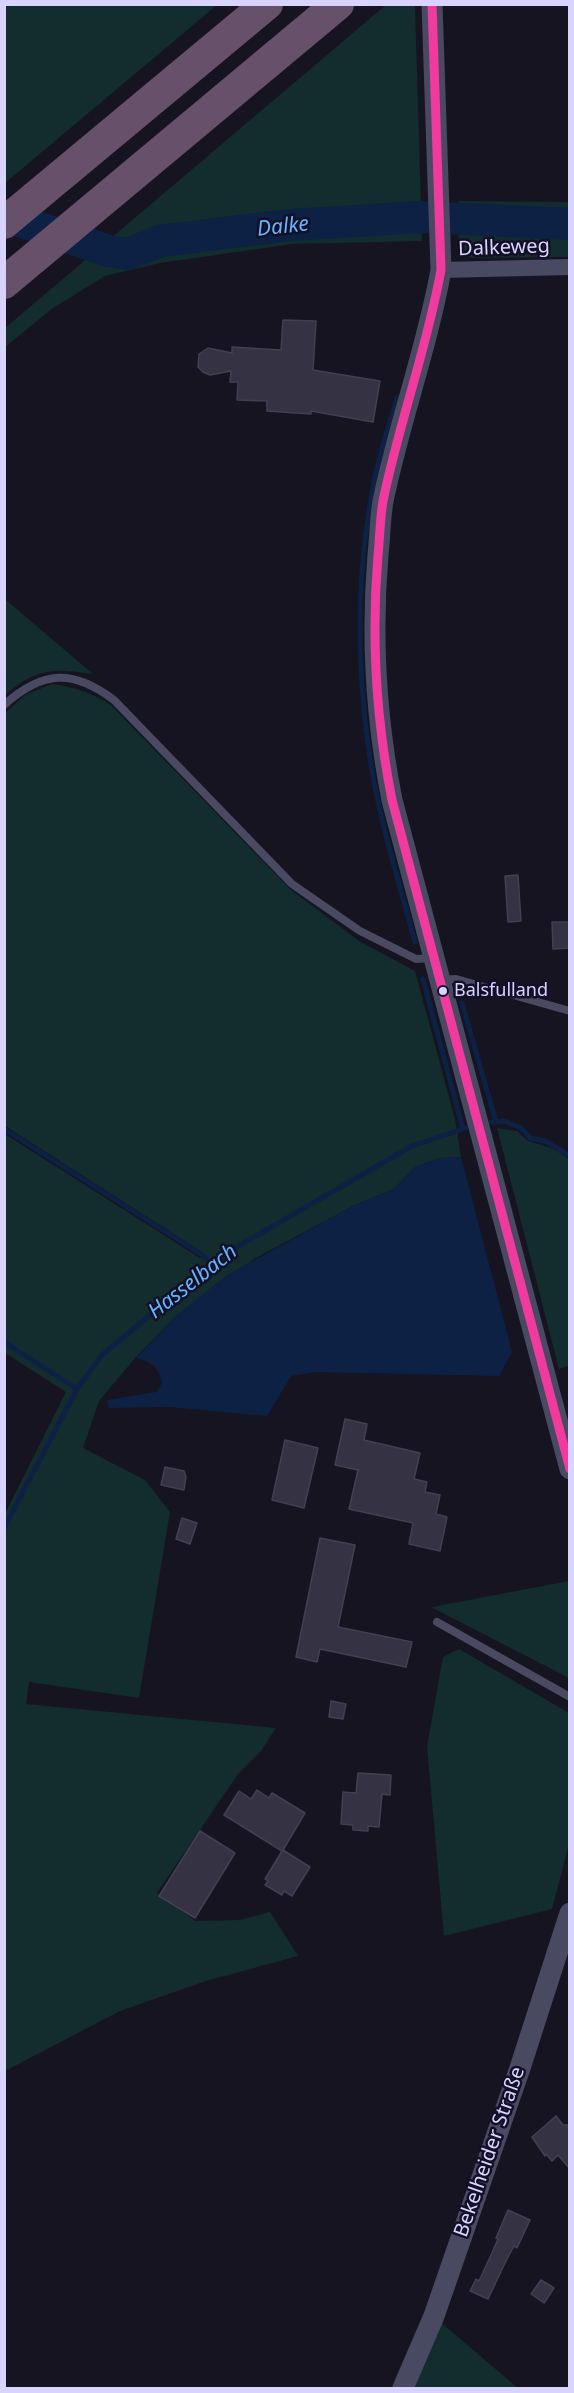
<!DOCTYPE html>
<meta charset="utf-8">
<style>
body{margin:0}
#map{position:relative;width:574px;height:2393px;overflow:hidden;background:#161421;font-family:"Noto Sans",sans-serif}
canvas{display:block}
.frame{position:absolute;inset:0;border:6px solid #d9d4ff;pointer-events:none}
</style>
<div id="map">
<canvas width="574" height="2393"></canvas>
<div class="frame"></div>
</div>
<script>
const c = document.querySelector('canvas').getContext('2d');
c.lineJoin = 'round';
function paint(path, color) { c.fillStyle = color; c.fill(path, 'evenodd'); }
function stroke(path, color, width, dash) { c.strokeStyle = color; c.lineWidth = width; c.lineCap = dash ? 'butt' : 'round'; c.setLineDash(dash || []); c.stroke(path); }
function write(font, color, halo, rows, align = 'center') {
  c.font = font + ' "Noto Sans",sans-serif'; c.lineWidth = 5; c.setLineDash([]); c.textBaseline = 'middle'; c.strokeStyle = halo; c.fillStyle = color; for (const [text, x, y, turn = 0] of rows) {
    c.save(); c.translate(x, y); c.rotate((+turn || 0) * Math.PI / 180); c.textAlign = isNaN(turn) ? turn : align; if (halo) c.strokeText(text, 0, 0); c.fillText(text, 0, 0); c.restore();
  }
}
const green = new Path2D(`
 M5,4H216L217,5L5,183Z
 M387,4L415,5L422,241L292,244L160,263L105,276L53,308L5,347V328Z
 M459,201L569,202V257L470,258L458,245Z
 M4,599H5L93,674C54,668 36,668 5,695Z
 M52,684C74,687 92,693 111,705L290,889L359,941L415,971L455,1119L461,1157L440,1158L415,1167L394,1189L353,1206L254,1259L176,1316L136,1357L99,1401L83,1448L145,1480L170,1512L139,1698L29,1682L26,1704L276,1728L261,1751L238,1774L157,1893L195,1921L239,1920L270,1912L298,1956L206,1981L120,2011L5,2071L4,1516L66,1392L5,1353V1134L200,1258L205,1254L5,1126V713L25,695Z
 M497,1128L517,1131L528,1141L554,1149L569,1159V1366L559,1369Z
 M569,1581V1678L431,1607H432Z
 M459,1649L569,1713V1844L552,1909L444,1936L427,1746L443,1657Z
 M439,2321L518,2388H413Z`);
const water = new Path2D(`
 M461,1157L512,1352L499,1376L317,1372L291,1376L267,1416L169,1407L109,1408L107,1400L156,1392L162,1383C159,1367 151,1362 136,1358L176,1316L227,1275L353,1206L394,1189L415,1167L440,1158Z`);
const stream = new Path2D(`
 M397,397C390,423 381,449 375,476C357,565 356,661 369,752C378,816 398,879 415,942
 M423,979L463,1129
 M462,1003L496,1122
 M491,1122L504,1121L521,1128L530,1138L545,1141L570,1156
 M4,1129L213,1262
 M4,1342L77,1389
 M4,1528L77,1389L102,1355L221,1256L412,1146L466,1128`);
const river = new Path2D(`
 M4,216L109,251L128,254L160,241L290,225L420,217L570,224`);
const building = new Path2D(`
 M283,320L316,321L313,370L380,381L373,422L311,411V414L267,411V401L237,400L238,382H230L231,371L210,375L203,372L198,367L199,354L208,348L232,353V347L281,350Z
 M518,875L521,921L508,922L505,876Z
 M552,922H570V948L553,949Z
 M345,1419L367,1424L364,1440L420,1453L414,1479L427,1482L425,1492L440,1495L436,1514L447,1517L440,1551L409,1544L413,1523L349,1509L358,1470L335,1465Z
 M285,1440L318,1448L304,1508L272,1500Z
 M165,1467L184,1471L186,1477L184,1490L161,1485Z
 M182,1518L197,1523L190,1544L176,1539Z
 M320,1538L355,1545L338,1627L412,1642L406,1667L320,1649L317,1662L296,1657Z
 M331,1701L346,1704L343,1719L329,1717Z
 M358,1773L391,1775L390,1795L382,1794L379,1827L368,1826V1831L353,1830V1825L341,1824L343,1792L356,1793Z
 M257,1790L269,1798L272,1793L305,1813L283,1850L310,1867L292,1896L284,1891L282,1895L265,1885L268,1881L265,1879L282,1851L224,1815L239,1791L251,1799Z
 M200,1831L235,1853L195,1918L159,1896Z
 M556,2116L563,2125H570V2169L558,2155L552,2161L546,2154L545,2156L532,2137Z
 M508,2210L530,2220L517,2248L514,2246L506,2261L488,2299L470,2291L476,2279L479,2281L491,2255L498,2239L496,2238Z
 M541,2280L554,2288L544,2303L531,2294Z`);
const service = new Path2D(`
 M4,705C43,670 73,669 114,700L292,884L360,931L416,959L433,958
 M439,980L456,979L570,1011
 M437,1622L570,1697`);
const minor = new Path2D(`
 M441,270L570,267`);
const tertiary = new Path2D(`
 M432,4L441,270C427,348 399,423 383,501C380,518 380,537 378,555C371,638 376,719 392,800L570,1469
 M403,2388L434,2316L520,2068L570,1913`);
const motorway = new Path2D(`
 M4,223L267,4
 M4,283L338,4`);
const bus1 = new Path2D(`
 M432,4L441,270C427,348 399,423 383,501C380,518 380,537 378,555C371,638 376,719 392,800L570,1469`);
const markers = [
 [443,991,5,"#d9d4ff"]
];
const busNames = [
 ["Balsfulland",454,991]
];
const streetNames = [
 ["Dalkeweg",504,248,-2],
 ["Bekelheider Straße",490,2152,-71]
];
const waterNames = [
 ["Dalke",283,227,-6],
 ["Hasselbach",193,1282,-38]
];
paint(green, '#132c2d');
paint(water, '#0d2144');
stroke(stream, '#0d2144', 5);
stroke(river, '#0d2144', 32);
paint(building, '#343243');
stroke(building, '#433f54', 1.5);
stroke(service, '#4a4962', 8);
stroke(minor, '#4a4962', 16);
stroke(tertiary, '#4a4962', 21);
stroke(motorway, '#67516a', 32);
stroke(bus1, '#f13a9d', 9);
for (const [x, y, r, color] of markers) { const dot = new Path2D(); dot.arc(x, y, r, 0, 2 * Math.PI); c.fillStyle = color; c.fill(dot); stroke(dot, '#130f26', 2); }
write('18px', '#d9d4ff', '#130f26', busNames, 'left');
write('20px', '#d9d4ff', '#130f26', streetNames);
write('italic 21px', '#62b6ff', '#130f26', waterNames);
</script>
